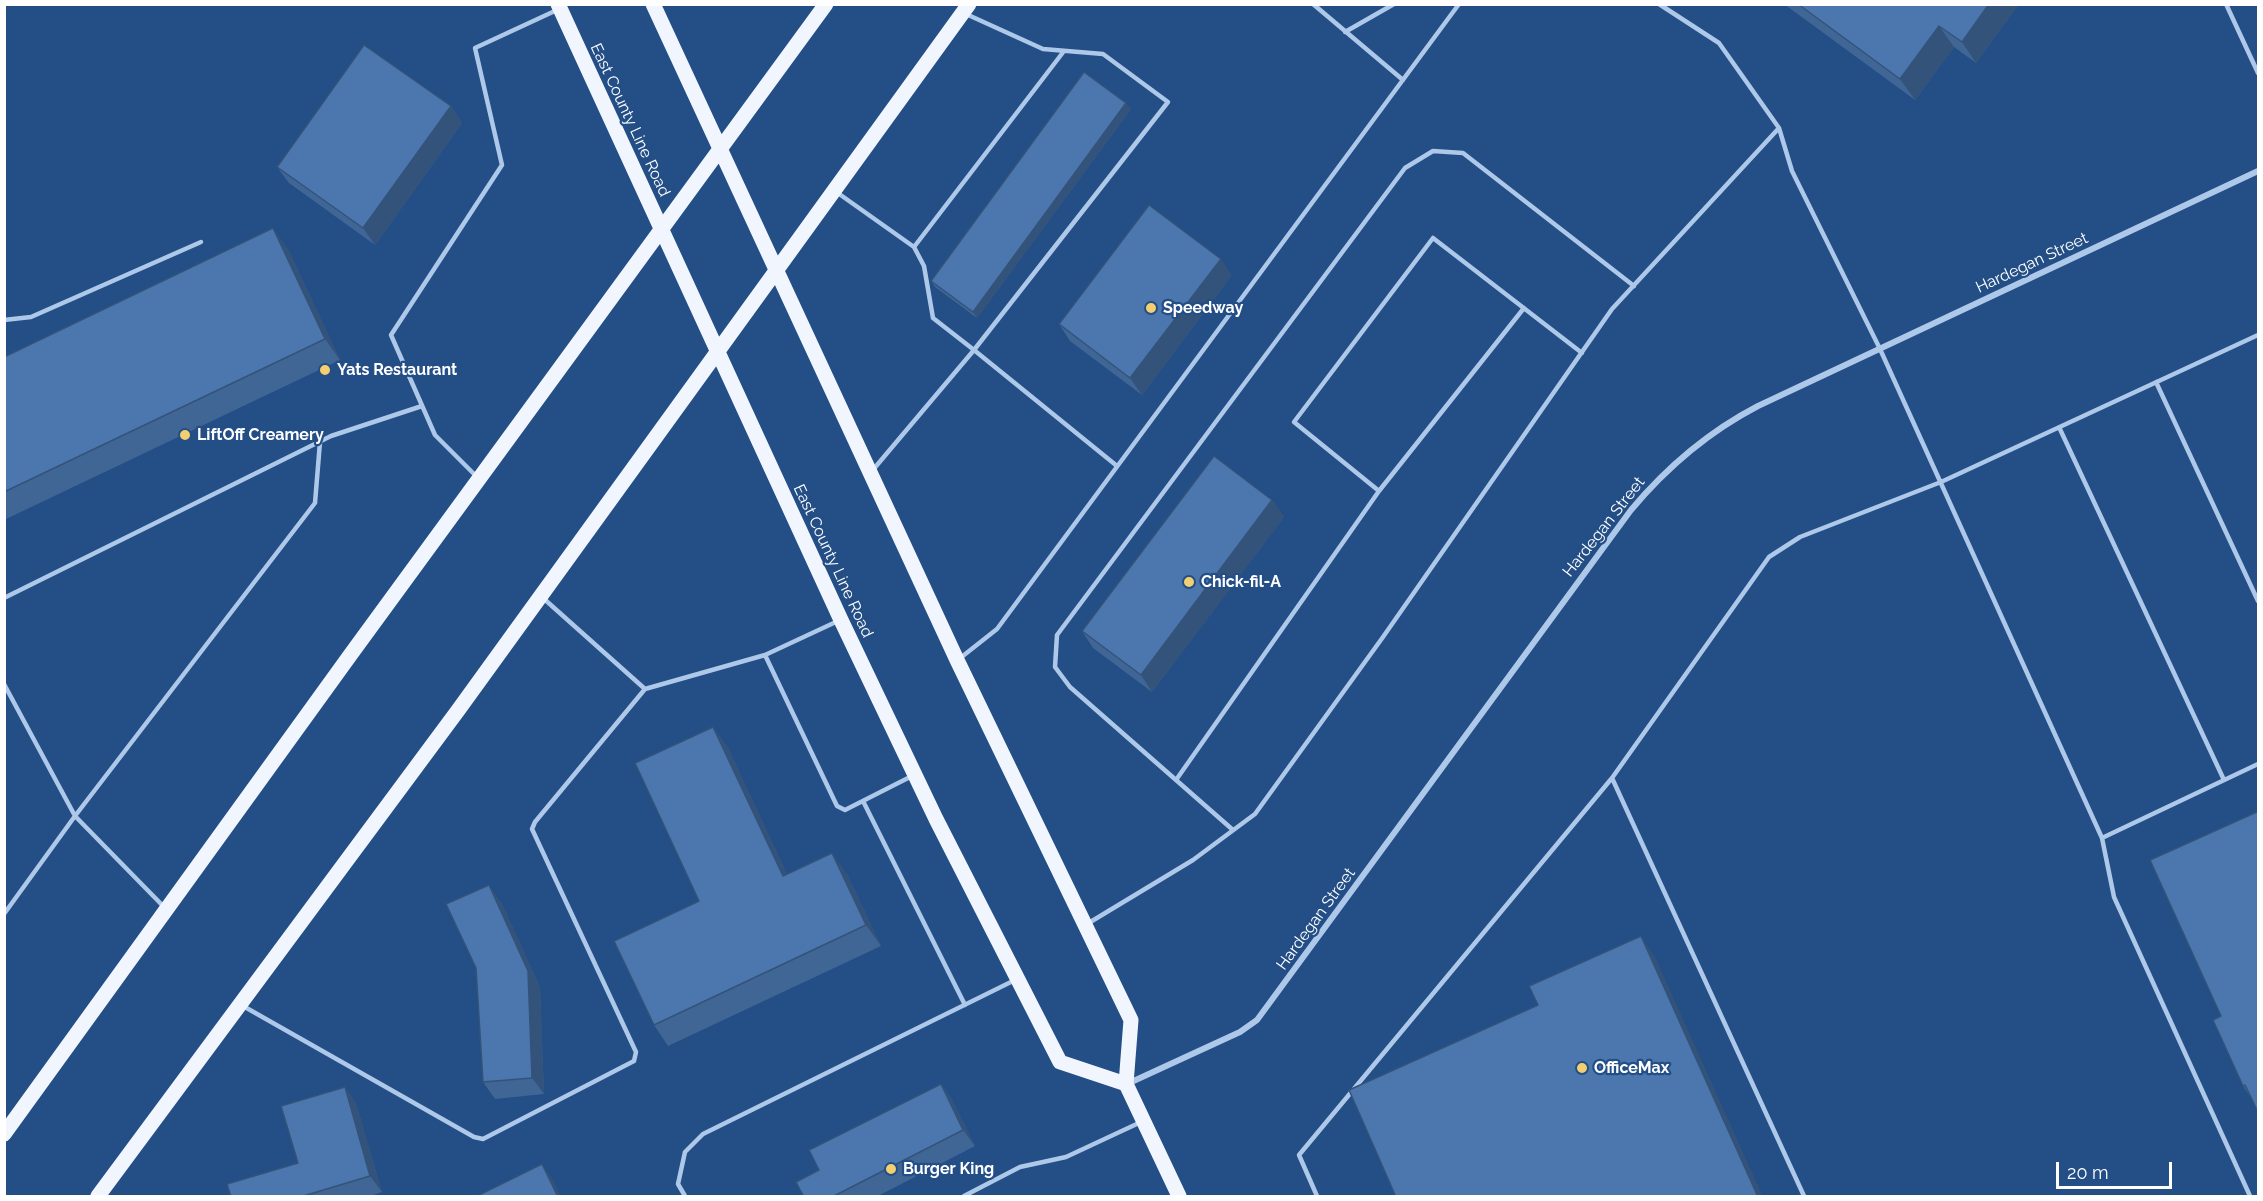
<!DOCTYPE html>
<style>
body{margin:0}
#map{position:relative;width:2263px;height:1201px;overflow:hidden;background:#234e86;font-family:Raleway,sans-serif}
canvas{display:block}
.frame{position:absolute;inset:0;border:6px solid #fff;pointer-events:none}
.scale{position:absolute;left:2056px;top:1162px;width:116px;height:27px;box-sizing:border-box;border:3px solid #fff;border-top:0;padding-left:8px;font-size:18px;line-height:21px;white-space:nowrap;color:#fff;-webkit-text-stroke:4px #234e86;paint-order:stroke}
</style>
<div id="map">
<canvas width="2263" height="1201"></canvas>
<div class="frame"></div>
<div class="scale">20 m</div>
</div>
<script>
const c = document.querySelector('canvas').getContext('2d');
c.lineJoin = 'round';
function stroke(path, color, width, dash) { c.strokeStyle = color; c.lineWidth = width; c.lineCap = dash ? 'butt' : 'round'; c.setLineDash(dash || []); c.stroke(path); }
function paint(path, color) { c.fillStyle = color; c.fill(path, 'evenodd'); }
function write(font, color, halo, rows, align = 'center') {
  c.font = font + ' Raleway,sans-serif'; c.lineWidth = 4.5; c.setLineDash([]); c.textBaseline = 'middle'; c.strokeStyle = halo; c.fillStyle = color; for (const [text, x, y, turn = 0] of rows) {
    c.save(); c.translate(x, y); c.rotate((+turn || 0) * Math.PI / 180); c.textAlign = isNaN(turn) ? turn : align; if (halo) c.strokeText(text, 0, 0); c.fillText(text, 0, 0); c.restore();
  }
}
const service = new Path2D(`
 M1313,4L1403,80
 M1659,4L1719,43L1779,128
 M2226,4L2258,73
 M1345,32L1394,4
 M835,191L914,247L924,266L933,318L974,350L1168,102L1103,54L1043,49L966,14
 M914,247L1064,51
 M4,320L31,317L201,242
 M2156,382L2258,601
 M2059,427L2224,780
 M872,471L974,350L1117,466
 M477,477L435,435L391,335L502,165L475,48L557,10
 M1379,491L1524,308
 M4,598L331,436L422,406
 M543,598L645,689L765,655L838,621
 M765,655L837,806L845,810L912,776
 M959,659L997,629L1459,4
 M4,684L75,816L165,908
 M1612,778L1769,557L1800,537L1941,482L2258,335
 M1176,780L1379,491L1294,422L1433,238L1582,353
 M863,801L965,1005
 M1233,830L1070,687L1055,667L1057,635L1405,168L1433,151L1463,153L1634,286
 M2102,838L2258,764
 M4,914L75,816L315,503L320,442
 M1087,924L1193,860L1255,814L1383,637L1612,309L1779,128L1792,171L1880,349L2102,838L2114,897L2250,1196
 M243,1006L474,1137L483,1139L634,1061L636,1052L532,829L535,822L645,689
 M685,1196L678,1184L685,1152L703,1134L1015,980
 M964,1196L1020,1167L1066,1157L1141,1122
 M1317,1196L1299,1155L1612,778L1804,1196`);
const minor = new Path2D(`
 M1127,1084L1240,1032L1257,1020L1631,510C1667,467 1708,432 1758,406L2258,171`);
const primary = new Path2D(`
 M558,4L841,620L936,819L1060,1062L1126,1084
 M653,4L957,660L1131,1020L1126,1084L1179,1196
 M4,1134L351,654L826,4
 M98,1196L459,709L969,4`);
const wall = new Path2D(`
 M1784,4H2019L1976,63L1954,47L1915,100Z
 M451,106L462,123L375,245L289,183L277,167Z
 M1131,109L977,318L935,287L931,281Z
 M288,249L340,360L4,520V357Z
 M1232,275L1142,395L1070,341L1059,324Z
 M1272,500L1284,517L1152,692L1093,648L1082,631Z
 M713,727L728,748L787,874H847L881,946L668,1046L654,1025L699,901Z
 M2259,811L2251,1098L2243,1086L2221,1016Z
 M501,902L540,987L544,1094L495,1099L483,1082Z
 M941,1084L952,1100L975,1146L876,1197H804L819,1170Z
 M345,1087L356,1104L382,1192L368,1197H231L298,1163Z`);
const shadedWall = new Path2D(`
 M1989,4H2019L1976,63L1962,42Z
 M1939,26L1954,47L1915,100L1900,79Z
 M1126,103L1131,109L977,318L973,312Z
 M451,106L462,123L375,245L363,228Z
 M273,228L288,249L340,360L325,339Z
 M1221,259L1232,275L1142,395L1130,378Z
 M1272,500L1284,517L1152,692L1141,675Z
 M713,727L728,748L798,897L783,876Z
 M832,853L847,874L881,946L866,925Z
 M489,885L501,902L540,987L544,1094L532,1078Z
 M1641,936L1655,957L1763,1197H1758Z
 M941,1084L952,1100L975,1146L963,1130Z
 M345,1087L356,1104L382,1192L370,1176Z
 M542,1164L553,1180L561,1197H558Z`);
const building = new Path2D(`
 M1798,4H1989L1962,42L1939,26L1900,79Z
 M364,45L451,106L363,228L277,167Z
 M1084,72L1126,103L973,312L931,281Z
 M1149,205L1221,259L1130,378L1059,324Z
 M273,228L325,339L4,492V357Z
 M1214,456L1272,500L1141,675L1082,631Z
 M713,727L783,876L832,853L866,925L654,1025L614,941L699,901L635,763Z
 M2259,811V1114L2245,1085L2243,1086L2213,1020L2221,1016L2150,860Z
 M489,885L528,971L532,1078L483,1082L476,968L446,904Z
 M1641,936L1758,1197H1396L1349,1090L1538,1005L1529,986Z
 M941,1084L963,1130L832,1197H804L796,1182L819,1170L809,1150Z
 M345,1087L370,1176L300,1197H231L227,1184L298,1163L281,1106Z
 M542,1164L558,1197H475Z`);
const markers = [
 [1151,308,6,"#f4cf71"],
 [325,370,6,"#f4cf71"],
 [185,435,6,"#f4cf71"],
 [1189,582,6,"#f4cf71"],
 [1582,1068,6,"#f4cf71"],
 [891,1169,6,"#f4cf71"]
];
const streetNames = [
 ["East County Line Road",630,120,65],
 ["Hardegan Street",2032,263,-25],
 ["Hardegan Street",1604,527,-52],
 ["East County Line Road",833,561,65],
 ["Hardegan Street",1316,919,-54]
];
const poiNames = [
 ["Speedway",1163,308],
 ["Yats Restaurant",337,370],
 ["LiftOff Creamery",197,435],
 ["Chick-fil-A",1201,582],
 ["OfficeMax",1594,1068],
 ["Burger King",903,1169]
];
stroke(service, '#aec8e9', 4.5);
stroke(minor, '#aec8e9', 6);
stroke(primary, '#f1f6fe', 15);
paint(wall, '#406696');
paint(shadedWall, '#34537a');
paint(building, '#4b77ae');
stroke(building, '#34537a', 1.5);
for (const [x, y, r, color] of markers) { const dot = new Path2D(); dot.arc(x, y, r, 0, 2 * Math.PI); c.fillStyle = color; c.fill(dot); stroke(dot, '#234e86', 2); }
write('16px', '#fff', '#234e86', streetNames);
write('bold 16px', '#fff', '#234e86', poiNames, 'left');
</script>
